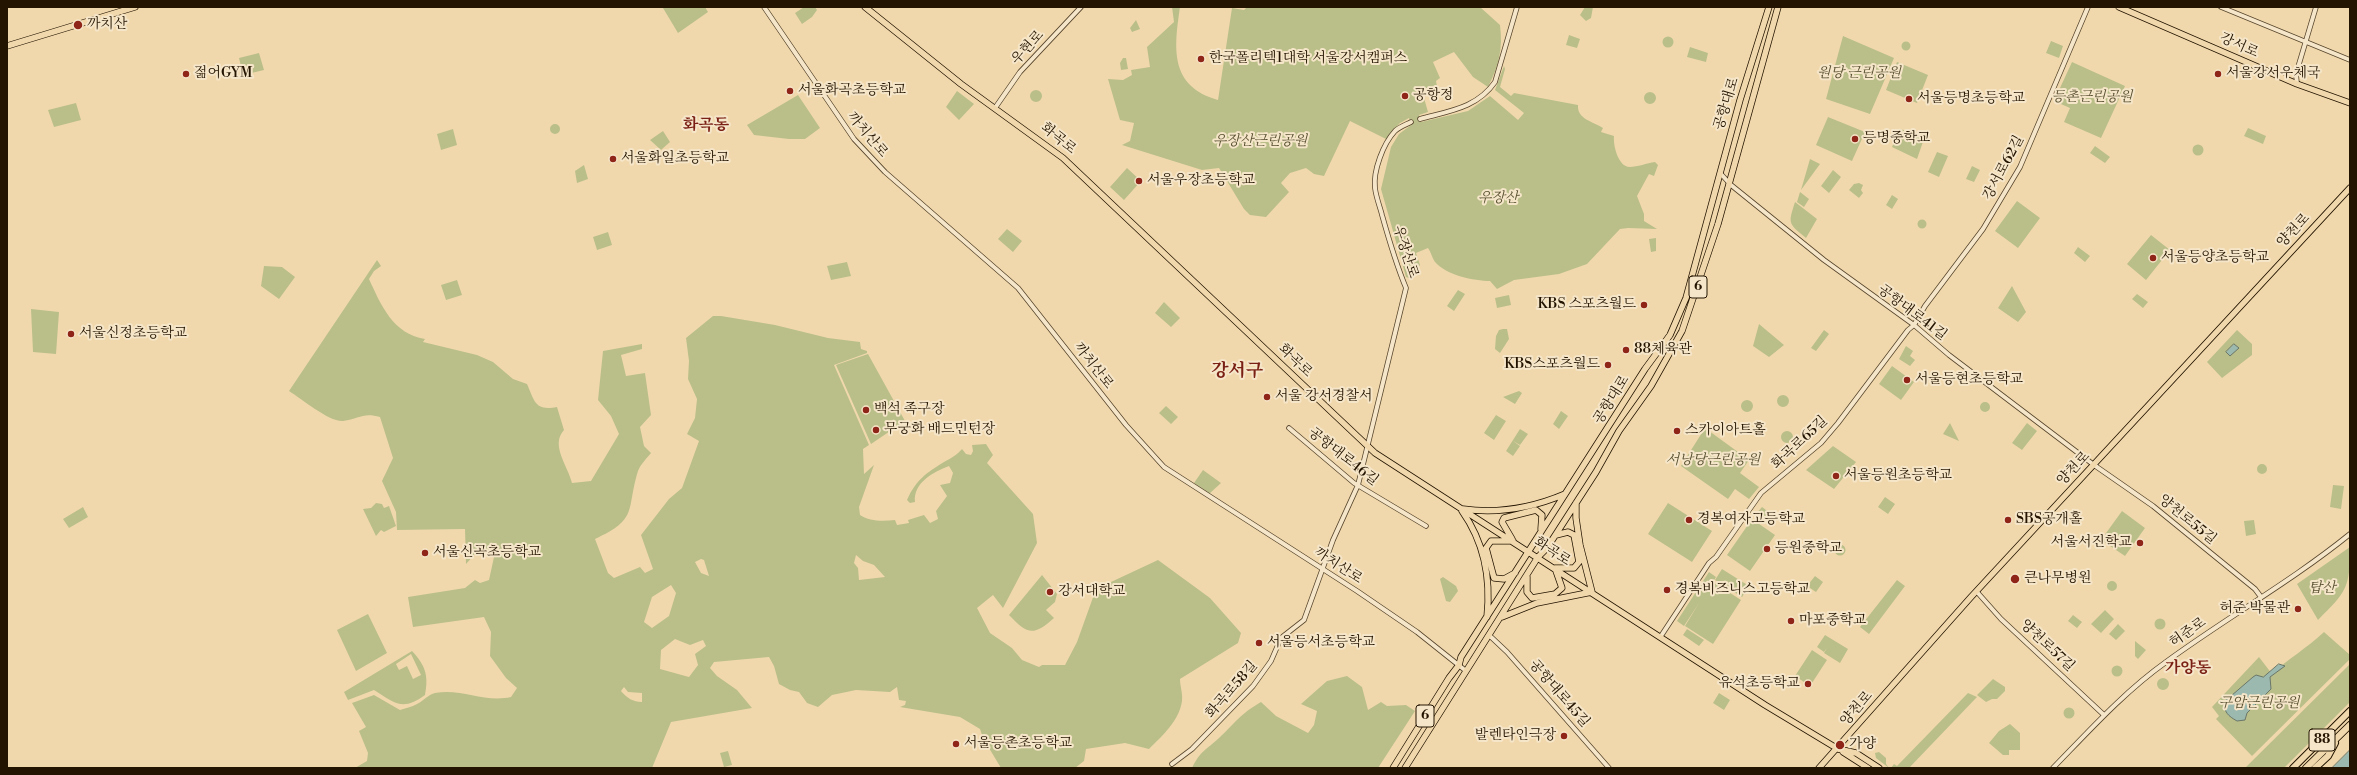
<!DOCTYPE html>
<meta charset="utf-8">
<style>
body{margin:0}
#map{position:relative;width:2357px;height:775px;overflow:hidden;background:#f1d8ac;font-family:"Libre Bodoni",serif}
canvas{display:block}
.frame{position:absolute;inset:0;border:8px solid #231401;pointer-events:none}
</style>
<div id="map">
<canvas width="2357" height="775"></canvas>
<div class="frame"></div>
</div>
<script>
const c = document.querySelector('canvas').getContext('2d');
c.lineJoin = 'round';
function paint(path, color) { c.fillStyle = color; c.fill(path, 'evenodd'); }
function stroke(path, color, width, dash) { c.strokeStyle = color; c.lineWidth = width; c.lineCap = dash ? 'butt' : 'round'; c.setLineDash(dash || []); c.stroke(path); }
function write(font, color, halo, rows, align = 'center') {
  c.font = font + ' "Libre Bodoni","Noto Serif KR",serif'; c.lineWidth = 4; c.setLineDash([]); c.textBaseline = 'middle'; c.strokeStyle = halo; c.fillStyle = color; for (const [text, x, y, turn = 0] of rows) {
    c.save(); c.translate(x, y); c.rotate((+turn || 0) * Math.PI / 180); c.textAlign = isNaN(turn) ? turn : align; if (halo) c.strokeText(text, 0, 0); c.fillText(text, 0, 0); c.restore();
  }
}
const green = new Path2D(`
 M665,7H705L708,12L678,33L663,8Z
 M804,7H815L817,10L812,17L802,24L795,13Z
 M1172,7H1180C1174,48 1169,86 1218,100L1232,8L1244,10L1247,7H1480L1500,25C1503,49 1499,65 1488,87L1473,77L1454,52L1433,62L1440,78L1436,81L1437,86L1422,91L1428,112L1419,115L1421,122L1468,111L1490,96L1518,120L1524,113L1495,90L1504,66L1505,69L1500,87L1511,96L1514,93L1578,105C1577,119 1592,121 1603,128L1601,132L1614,136C1613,145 1618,167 1630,167C1637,167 1647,163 1655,162L1658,165L1654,176L1649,174L1637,196L1644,214V221L1657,229L1628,228L1620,229L1587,264L1559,274L1514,280L1497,289L1490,281C1474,281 1446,275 1435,262C1432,258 1431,252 1428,248L1416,253L1420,265L1409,278L1406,277L1381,189L1391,147L1399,134L1411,125L1409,118L1400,123L1386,139L1350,121L1324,176L1314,174L1306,168L1290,173L1281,183L1289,192L1266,217L1250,215L1244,209L1219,168L1202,170L1122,145L1130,141L1134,123L1120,120L1108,79L1123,80L1132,75L1131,70L1150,67L1147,47L1174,22Z
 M1585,7H1593L1591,18L1586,21L1580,15Z
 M1136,20L1140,29L1132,32L1130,28Z
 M1569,35L1580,39L1577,48L1566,45Z
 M1843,36L1894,58L1870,114L1826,99Z
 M1662.5 42a5.5 5.5 0 1 1 11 0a5.5 5.5 0 1 1-11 0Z
 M2051,41L2063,46L2059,58L2046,53Z
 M1901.5 46a4.5 4.5 0 1 1 9 0a4.5 4.5 0 1 1-9 0Z
 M1690,47L1708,53L1706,62L1687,57Z
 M259,53L264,70L243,75L239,58Z
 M1123,58H1126L1128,69L1121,70L1120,63Z
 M1897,62L1928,75L1917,103L1886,90Z
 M2072,62L2125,86L2101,138L2064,122L2070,108L2054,101Z
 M1030 96a6 6 0 1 1 12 0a6 6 0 1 1-12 0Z
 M957,91L974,104L959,120L946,107Z
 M1644 98a6 6 0 1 1 12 0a6 6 0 1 1-12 0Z
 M798,95L820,128L805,139H789L754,135L747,125Z
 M76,103L81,120L54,127L48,110Z
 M1828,117L1865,132L1852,161L1816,145Z
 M550 129a5 5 0 1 1 10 0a5 5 0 1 1-10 0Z
 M2248,128L2266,136L2263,144L2244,136Z
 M453,129L457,145L441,150L437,134Z
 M1900,129L1925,136L1917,159L1892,147Z
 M663,131L670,142L661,150L650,140Z
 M2192.5 150a5.5 5.5 0 1 1 11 0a5.5 5.5 0 1 1-11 0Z
 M2095,146L2110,157L2105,163L2090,153Z
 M1937,152L1948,156L1939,177L1928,172Z
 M1810,159L1820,164L1801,190Z
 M584,165L588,179L577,183L575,171Z
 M1972,166L1980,170L1974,182L1966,179Z
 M1127,168L1141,181L1124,200L1110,187Z
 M1833,170L1841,177L1829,193L1821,186Z
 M1859,183L1863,185L1861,190L1863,193L1859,198L1849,190L1854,184Z
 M1800,192L1809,199L1804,207L1797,202Z
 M1892,195L1898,199L1892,209L1886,205Z
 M2017,201L2040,218L2018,248L1995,231Z
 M1795,202L1817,219L1806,238C1788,223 1788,224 1795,202Z
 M1917.5 224a4.5 4.5 0 1 1 9 0a4.5 4.5 0 1 1-9 0Z
 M1007,229L1022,241L1013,252L998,239Z
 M608,232L612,245L597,250L593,237Z
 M2151,235L2170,250L2146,280L2127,264Z
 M1656,238V251L1651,252L1649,239Z
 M2078,247L2090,256L2085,262L2074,253Z
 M377,260L381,266L374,271L369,279C381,305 393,334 425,339L423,342L477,355L493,362L513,379L527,384C535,402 535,411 557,407L564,430C550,445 568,466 572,483L591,481L619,434L611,416L598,400L603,351L642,344V349L621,355L626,376L645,373L651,415L640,427L644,446L651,453C647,458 640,465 638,471C626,510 639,519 595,539L608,573L614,578L640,567L645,573L653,569L641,535L669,499L682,488L699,441L687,434L695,418L697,399L688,379L689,361L686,338L713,316H721L775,325L828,338L860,342L861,349L867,351V353L834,365L869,445L863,449L864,474L874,465L859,507L860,515C870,522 884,521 895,520L897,525L909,523L908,520L924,515L930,523L938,519L936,511L947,496L940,485L950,483L953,473L949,466C933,472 913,483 915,502L910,503L907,500C916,480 926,473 944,462C951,458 957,455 962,449L966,454L971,455L973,451L972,445L986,444L993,455L987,463L1033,514L1037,543L1003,608L993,595L977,608L990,633L1012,648L1022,660L1039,667L1042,665H1065L1077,642L1096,589L1158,560L1210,598L1241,633L1238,643L1180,679C1180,686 1183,694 1182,701C1179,721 1163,735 1149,749L1125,743L1086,749L1084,761L1075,768H1001L983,738L980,729L960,717L900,707L905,705L906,701L899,700L897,687L890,692L856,690L832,695L818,707L807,703L799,692L790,690L779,684L774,666L769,657L714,662L710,668L717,676L737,690L752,708L671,722L652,768H355L367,761L368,753L359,731L366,727L352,703L374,695L400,710C405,708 412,707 417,704C423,701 429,694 435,693C462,688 484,703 511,697L517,688L506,678L490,656L491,632L484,617L413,627L408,597L465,588L475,580L480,583L489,580L494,557L475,554L466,564L465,529L397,530L396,512L382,481L393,458L380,417C363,412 359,419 343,421C329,422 302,399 289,391ZM856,555L863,561L874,565L885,577L859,580L858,568L854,563ZM701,559L704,560L709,576L701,573L695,562ZM671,585L676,593L669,616L652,628L644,622L652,597ZM675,639L690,645L703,640L706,646L695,654L698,665L689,677L660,669L661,650ZM624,687L628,692L642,693V702C633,702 627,698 621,691Z
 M847,262L851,276L831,280L827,266Z
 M264,266L282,267L295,277L279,299L261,286Z
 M457,280L462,295L446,300L441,285Z
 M2012,286L2026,312L2018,322L1998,308Z
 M1458,290L1465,294L1454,311L1447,306Z
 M2137,294L2148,302L2143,308L2132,299Z
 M1509,295L1511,305L1497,308L1495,298Z
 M1164,302L1180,318L1171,327L1155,313Z
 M31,309L59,312L56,354L33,352Z
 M1759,324L1784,345L1769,357L1753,346Z
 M1503,329H1507L1509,339L1500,353L1495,349L1496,336L1499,330Z
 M1824,330L1829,334L1816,351L1811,348Z
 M2237,330L2252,344V355L2222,378L2207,362Z
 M1906,346L1913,351L1910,356L1915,360L1910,366L1899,359Z
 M868,354L905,421L871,444L836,365Z
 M1892,366L1914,382L1901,400L1879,384Z
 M1519,391L1522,393L1515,404L1503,397Z
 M1777 401a6 6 0 1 1 12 0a6 6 0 1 1-12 0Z
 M1741 406a6 6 0 1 1 12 0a6 6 0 1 1-12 0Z
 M1980 407a5 5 0 1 1 10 0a5 5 0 1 1-10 0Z
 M1166,406L1178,417L1171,424L1159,413Z
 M1561,411L1568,416L1559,429L1553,424Z
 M1496,415L1506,421L1494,440L1484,433Z
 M1950,423L1959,441L1943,434Z
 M2027,423L2037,431L2022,450L2012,443Z
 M1705,428L1749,460L1740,473L1759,487L1749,499L1735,489L1728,499L1681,466Z
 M1520,429L1528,434L1520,445L1513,441L1520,446L1513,456L1506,451Z
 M1781 437a6 6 0 1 1 12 0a6 6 0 1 1-12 0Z
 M1833,446L1856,462L1834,489L1806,470Z
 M2257 469a5 5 0 1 1 10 0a5 5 0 1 1-10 0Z
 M1203,470L1221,483L1209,494L1194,483Z
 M2333,485L2344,486L2341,509L2330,507Z
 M1885,497L1895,504L1888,514L1878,507Z
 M376,503L382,504L384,508L389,506L396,526L384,532L381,530L376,536L363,509L371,508Z
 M1668,503L1712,531L1692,562L1648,534Z
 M83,507L88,517L69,528L63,519Z
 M1762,507L1774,516L1769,524L1756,514Z
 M2122,511L2145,528L2125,556L2101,540Z
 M1752,519L1775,535L1750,571L1727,555Z
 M2254,520L2256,534L2246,536L2244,521Z
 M1834.5 550a5.5 5.5 0 1 1 11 0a5.5 5.5 0 1 1-11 0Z
 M2350,547C2350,588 2347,591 2318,620L2297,584Z
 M1722,569L1749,586L1742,597L1715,580Z
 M1709,572L1716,577L1713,582L1741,600L1713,644L1685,626L1699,603L1684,626L1677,621Z
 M1042,575L1057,594L1055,602L1046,610L1054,618C1033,637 1027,634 1009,615Z
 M1815,576L1823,582L1816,592L1807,586Z
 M1443,577L1456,586L1458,591L1450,602L1446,601L1440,579Z
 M1897,580L1905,586L1869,634L1860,627Z
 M2107 586a5 5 0 1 1 10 0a5 5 0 1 1-10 0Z
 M2105,610L2114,619L2101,633L2091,624Z
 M368,614L387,653L356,671L337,630Z
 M2073,615L2082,622L2077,628L2068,621Z
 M2154.5 624a5.5 5.5 0 1 1 11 0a5.5 5.5 0 1 1-11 0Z
 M2118,624L2125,631L2116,640L2109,634Z
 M1687,629L1704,640L1699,646L1683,635Z
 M2324,632L2350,655V659L2252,756L2216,719L2219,716L2212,707L2259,657L2272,674C2288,659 2307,648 2324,632Z
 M1825,635L1848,649L1840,663L1824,653L1827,648L1824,652L1817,647Z
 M2135,641L2146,650L2138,659L2135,656Z
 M1812,650L1827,660L1810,686L1795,676Z
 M412,651C425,665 429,675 425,695C403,711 396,704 374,690L348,700L344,692ZM411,654L421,675L413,679L407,666L399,670L396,664Z
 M2350,664V702L2284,768H2245Z
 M2111.5 671a5.5 5.5 0 1 1 11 0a5.5 5.5 0 1 1-11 0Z
 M1347,676L1362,687L1368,710L1381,702L1387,706L1406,705L1415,711L1378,768H1192C1201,750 1205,751 1219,738C1235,723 1240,714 1261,702L1276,716L1308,733L1314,725L1317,711L1301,704L1327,681Z
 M2157 684a6 6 0 1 1 12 0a6 6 0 1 1-12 0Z
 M1993,679L2005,687V691L1997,699H1992L1986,702L1977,695Z
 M1719,693L1730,700L1724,710L1713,703Z
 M1968,693L1977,697L1909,768H1891L1894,764L1897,766Z
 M2063.5 713a5.5 5.5 0 1 1 11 0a5.5 5.5 0 1 1-11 0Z
 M2010,724L2020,733V750H2009V755H2003L1989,743L1999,731Z
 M728,751L732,765L724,767L720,753Z
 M1879,752L1886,758V764L1889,768L1876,758L1875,753Z`);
const water = new Path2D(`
 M2234,344L2239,348L2230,356L2226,352Z
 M2279,664L2285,666L2270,677L2271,689L2247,713L2245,720L2237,721C2228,716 2224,712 2224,702L2253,677L2256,675L2263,677Z
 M2350,750V768H2332Z`);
const minor = new Path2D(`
 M764,7L854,139L885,172L1018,288L1126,425L1164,467L1357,591L1417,632L1466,671
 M2221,7L2350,60
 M2297,84L2296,74L2316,7
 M995,108L1020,72L1081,7
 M1420,119C1449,111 1477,108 1495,82L1517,7
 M1721,174L1731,185L1824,260L1914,325L1949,355L2094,465L2153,506L2255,589L2261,597
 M1289,428L1354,483L1426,526
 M1977,592L2001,619L2104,715
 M1490,636L1507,652L1609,768
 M1661,636L1709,563L1716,557L1761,493L1821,443L1838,423L1908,330L1914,325L1925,306L1983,229L2020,167L2088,7
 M1172,764L1192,749L1253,686L1271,661L1281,638L1304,620L1333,540L1358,485L1406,288C1396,264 1389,240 1382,215C1380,207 1376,197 1375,188C1373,171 1383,144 1395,131C1399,127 1405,125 1411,122
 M2053,768C2089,731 2124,692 2166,662C2226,618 2292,581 2350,534`);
const major = new Path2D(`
 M865,7L961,84L1063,158L1375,453L1765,705L1838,749L1856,753L1879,768
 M2119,7L2297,84L2350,103
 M7,46L135,7
 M1576,503V518L1580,545L1592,592
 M1463,509C1499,514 1532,508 1565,494
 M1462,511C1484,542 1491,579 1487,617
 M1512,539L1502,522L1504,518L1536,510L1542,515L1541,529
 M1513,541H1491L1486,548L1494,578L1504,579L1515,573
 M1555,568H1574L1579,562L1574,535L1568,532L1556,535
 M1527,577V592L1532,598L1555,594L1562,588L1555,568
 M1502,617L1537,603L1592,592
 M1843,752L1868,768
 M1393,768L1449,678L1459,665L1461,657L1645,369L1670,335L1686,298L1740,100L1769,7
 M1405,768L1538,557L1547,548L1596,472L1619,431L1651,386L1682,331L1718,224L1778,7
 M1819,768L1971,597L2350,188`);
const highway = new Path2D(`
 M2293,768L2350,711
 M2306,768L2350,725
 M2315,768L2328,756L2335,743`);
const markers = [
 [78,25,5,"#8f2418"],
 [1201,59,4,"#8f2418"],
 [186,74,4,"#8f2418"],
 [2218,74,4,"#8f2418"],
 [790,91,4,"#8f2418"],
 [1405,96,4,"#8f2418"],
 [1909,99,4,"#8f2418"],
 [1855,139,4,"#8f2418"],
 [613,159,4,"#8f2418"],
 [1139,181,4,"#8f2418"],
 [2153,258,4,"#8f2418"],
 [1644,305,4,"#8f2418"],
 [71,334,4,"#8f2418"],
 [1626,350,4,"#8f2418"],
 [1608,365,4,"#8f2418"],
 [1907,380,4,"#8f2418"],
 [1267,397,4,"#8f2418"],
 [866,410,4,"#8f2418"],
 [876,430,4,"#8f2418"],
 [1677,431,4,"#8f2418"],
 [1836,476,4,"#8f2418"],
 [1689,520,4,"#8f2418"],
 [2008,520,4,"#8f2418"],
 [2140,543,4,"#8f2418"],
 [1767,549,4,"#8f2418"],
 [425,553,4,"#8f2418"],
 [2015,579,5,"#8f2418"],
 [1667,590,4,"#8f2418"],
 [1050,592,4,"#8f2418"],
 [2298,609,4,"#8f2418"],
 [1791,621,4,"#8f2418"],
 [1259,643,4,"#8f2418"],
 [1808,684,4,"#8f2418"],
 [1564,736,4,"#8f2418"],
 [956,744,4,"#8f2418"],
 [1840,745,5,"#8f2418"]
];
const shields = [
 [1698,287,18],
 [1425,716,18],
 [2322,740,26]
];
const shieldNames = [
 ["6",1698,287],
 ["6",1425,716],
 ["88",2322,740]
];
const poiNames = [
 ["까치산",87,25],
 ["한국폴리텍1대학 서울강서캠퍼스",1209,59],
 ["젊어GYM",194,74],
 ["서울강서우체국",2226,74],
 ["서울화곡초등학교",798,91],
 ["공항정",1413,96],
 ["서울등명초등학교",1917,99],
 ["등명중학교",1863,139],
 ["서울화일초등학교",621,159],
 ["서울우장초등학교",1147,181],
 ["서울등양초등학교",2161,258],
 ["KBS 스포츠월드",1636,305,"right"],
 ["서울신정초등학교",79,334],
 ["88체육관",1634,350],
 ["KBS스포츠월드",1600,365,"right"],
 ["서울등현초등학교",1915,380],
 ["서울 강서경찰서",1275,397],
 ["백석 족구장",874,410],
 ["무궁화 배드민턴장",884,430],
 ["스카이아트홀",1685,431],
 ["서울등원초등학교",1844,476],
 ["경복여자고등학교",1697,520],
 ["SBS공개홀",2016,520],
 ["서울서진학교",2132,543,"right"],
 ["등원중학교",1775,549],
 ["서울신곡초등학교",433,553],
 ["큰나무병원",2024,579],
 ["경복비즈니스고등학교",1675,590],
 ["강서대학교",1058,592],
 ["허준 박물관",2290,609,"right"],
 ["마포중학교",1799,621],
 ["서울등서초등학교",1267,643],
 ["유석초등학교",1800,684,"right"],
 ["발렌타인극장",1556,736,"right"],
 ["서울등촌초등학교",964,744],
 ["가양",1849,745]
];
const streetNames = [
 ["강서로",2239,46,24],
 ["우현로",1028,48,-48],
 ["공항대로",1727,104,-73],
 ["까치산로",867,135,50],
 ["화곡로",1058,139,39],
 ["강서로62길",2004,168,-62],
 ["양천로",2294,231,-47],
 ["우장산로",1405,252,72],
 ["공항대로41길",1912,313,37],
 ["화곡로",1295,361,44],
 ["까치산로",1093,366,52],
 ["공항대로",1612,400,-58],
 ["화곡로65길",1800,443,-43],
 ["공항대로46길",1343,457,38],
 ["양천로",2074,469,-47],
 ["양천로55길",2187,520,39],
 ["화곡로",1552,552,33],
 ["까치산로",1338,566,33],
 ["허준로",2188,633,-35],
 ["양천로57길",2047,646,43],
 ["화곡로58길",1232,690,-49],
 ["공항대로45길",1559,694,49],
 ["양천로",1857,709,-49]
];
const parkNames = [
 ["원당 근린공원",1859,74],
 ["등촌근린공원",2092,98],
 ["우장산근린공원",1260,142],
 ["우장산",1498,199],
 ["서낭당근린공원",1713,461],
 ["탑산",2322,589],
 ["구암근린공원",2259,704]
];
const quarterNames = [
 ["화곡동",706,126],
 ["가양동",2188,669]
];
const districtNames = [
 ["강서구",1237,372]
];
paint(green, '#babf89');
paint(water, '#9bb9ae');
stroke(water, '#6b7769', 1);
stroke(minor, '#56452c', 5.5);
stroke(major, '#231401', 7);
stroke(highway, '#231401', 8);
stroke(minor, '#f6e6c9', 4);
stroke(major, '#f1d8ac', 5.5);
stroke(highway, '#f1d8ac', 6);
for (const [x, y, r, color] of markers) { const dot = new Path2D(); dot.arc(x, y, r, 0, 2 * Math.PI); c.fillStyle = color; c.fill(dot); stroke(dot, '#f6e6c9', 1.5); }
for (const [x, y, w] of shields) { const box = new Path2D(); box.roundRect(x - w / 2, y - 11, w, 22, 3); c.fillStyle = '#f6e6c9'; c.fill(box); stroke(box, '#231401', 1); }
write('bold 13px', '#231401', null, shieldNames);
write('14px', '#231401', '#f6e6c9', poiNames, 'left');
write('14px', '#231401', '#f6e6c9', streetNames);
write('italic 14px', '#585031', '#f6e6c9', parkNames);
write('bold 16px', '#7a1f14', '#f6e6c9', quarterNames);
write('bold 18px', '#7a1f14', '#f6e6c9', districtNames);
</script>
